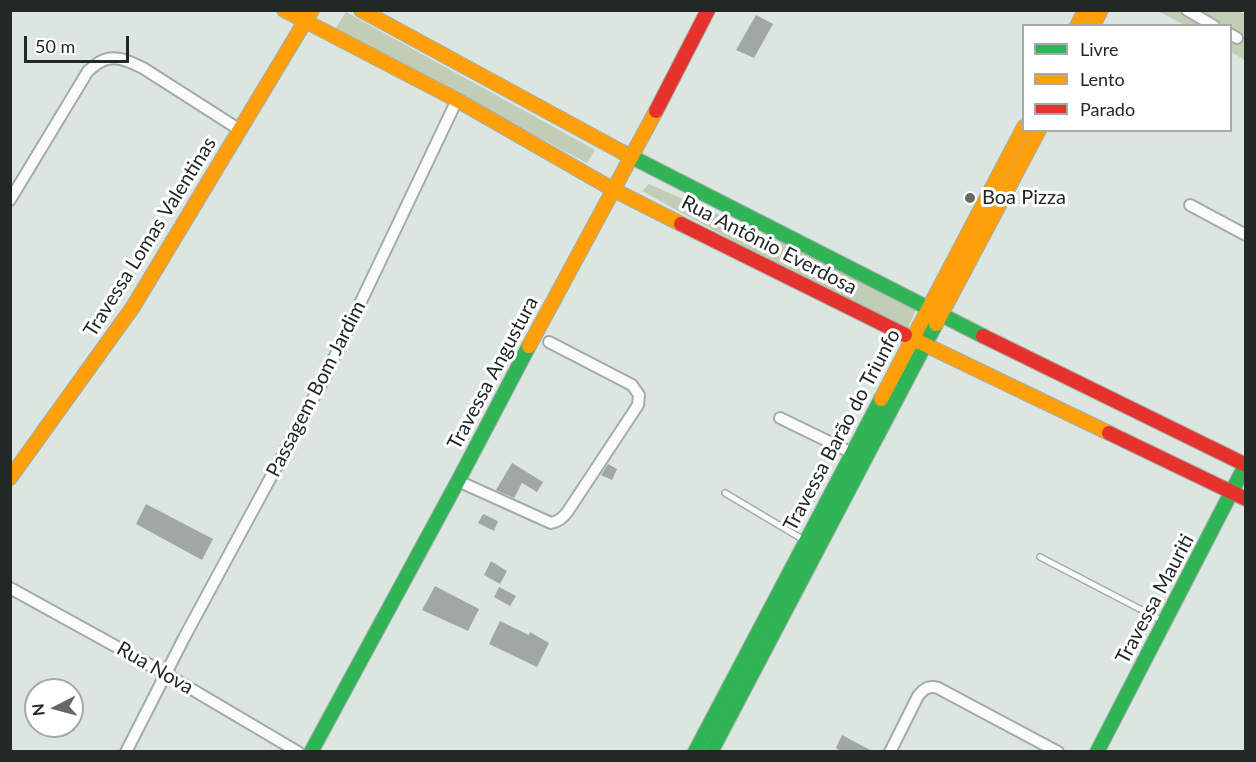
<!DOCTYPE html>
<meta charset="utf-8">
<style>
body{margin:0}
#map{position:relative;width:1256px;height:762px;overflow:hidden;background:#dce6e1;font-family:Lato,sans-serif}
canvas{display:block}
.frame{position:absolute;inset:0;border:12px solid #222825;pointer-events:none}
.legend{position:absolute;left:1022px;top:24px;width:210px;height:108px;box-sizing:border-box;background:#fff;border:2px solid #a7a9a8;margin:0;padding:8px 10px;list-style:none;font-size:18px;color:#222825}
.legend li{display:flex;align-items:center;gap:12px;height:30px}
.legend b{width:30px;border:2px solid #a7a9a8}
.north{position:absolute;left:24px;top:678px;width:60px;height:60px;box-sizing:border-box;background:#fff;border:2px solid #a7a9a8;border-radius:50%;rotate:264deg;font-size:16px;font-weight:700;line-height:24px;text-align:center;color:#222825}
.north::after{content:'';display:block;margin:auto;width:21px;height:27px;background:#636a67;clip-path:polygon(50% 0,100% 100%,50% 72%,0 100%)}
.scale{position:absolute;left:24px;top:36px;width:105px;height:27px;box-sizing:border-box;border:3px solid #222825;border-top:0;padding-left:8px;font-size:18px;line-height:21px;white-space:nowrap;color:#222825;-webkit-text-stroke:4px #fff;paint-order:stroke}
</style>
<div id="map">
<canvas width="1256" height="762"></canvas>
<div class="frame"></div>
<ul class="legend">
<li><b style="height:8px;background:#30b455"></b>Livre</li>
<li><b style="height:8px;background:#ff9f0a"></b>Lento</li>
<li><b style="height:8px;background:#e5322d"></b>Parado</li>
</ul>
<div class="north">N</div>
<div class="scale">50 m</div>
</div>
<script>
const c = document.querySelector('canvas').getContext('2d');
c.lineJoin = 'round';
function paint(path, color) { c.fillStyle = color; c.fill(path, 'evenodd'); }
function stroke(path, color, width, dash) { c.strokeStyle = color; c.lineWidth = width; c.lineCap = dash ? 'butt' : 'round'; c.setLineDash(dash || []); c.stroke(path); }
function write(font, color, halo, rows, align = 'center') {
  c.font = font + ' Lato,sans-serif'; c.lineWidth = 6; c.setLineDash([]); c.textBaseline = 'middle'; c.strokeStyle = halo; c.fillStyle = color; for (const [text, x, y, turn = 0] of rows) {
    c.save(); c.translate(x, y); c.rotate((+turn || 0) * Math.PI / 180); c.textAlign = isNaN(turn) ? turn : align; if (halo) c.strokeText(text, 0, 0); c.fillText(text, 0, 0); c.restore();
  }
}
const green = new Path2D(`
 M1237,10L1245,14V60L1231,52L1230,26L1184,25L1158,11Z
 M346,12L595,150L587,163L335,29Z
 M649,184L919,303L905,335L642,191Z`);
const building = new Path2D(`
 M756,15L773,24L754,58L736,50Z
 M512,463L543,482L537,492L522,483L514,498L496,490Z
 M608,464L617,469L612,480L601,475Z
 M146,504L213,539L202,560L136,524Z
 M483,514L498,521L494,531L478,523Z
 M491,561L507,571L500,584L484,575Z
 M435,586L479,609L468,631L422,610Z
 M499,587L516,596L510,606L494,597Z
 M500,621L529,635L530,632L549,643L537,667L489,644Z
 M842,735L874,752H842L836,748Z`);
const lane = new Path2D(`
 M725,493L804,540
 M1040,557L1163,621`);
const street = new Path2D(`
 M1187,10L1214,26
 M1230,34L1237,38
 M10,200L88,71C92,68 96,64 100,62C114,53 130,62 143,68L240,130
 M1190,205L1246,235
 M780,418L852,453
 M458,481L551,523C559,521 563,518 568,511L638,405L639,395L632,385L549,342
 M10,588L166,674L298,752
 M126,752L185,636L326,375L457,100
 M890,752L918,696C924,689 928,685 938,688L1058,752`);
const fast = new Path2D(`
 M622,152L983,336
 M311,752L458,481L529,346
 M695,752L881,399
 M711,752L936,324
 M1097,752L1246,464`);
const slow = new Path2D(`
 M284,10L457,100L614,190L681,224
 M361,10L622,152
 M1077,26L1085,10
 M1093,26L1101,10
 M936,324L1039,130
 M905,335L1109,433
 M529,346L656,111
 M881,399L1024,127
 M10,478L133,307L312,10`);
const jam = new Path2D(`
 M656,111L708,10
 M681,224L905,335
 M983,336L1246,465
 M1109,433L1246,499`);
const markers = [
 [970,198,6,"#636a67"]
];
const poiNames = [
 ["Boa Pizza",982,198]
];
const streetNames = [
 ["Travessa Lomas Valentinas",150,237,-58],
 ["Rua Antônio Everdosa",769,245,27],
 ["Travessa Angustura",493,373,-62],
 ["Passagem Bom Jardim",316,389,-63],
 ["Travessa Barão do Triunfo",842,430,-62],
 ["Travessa Mauriti",1155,599,-62],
 ["Rua Nova",155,668,30]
];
paint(green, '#c2cdb8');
paint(building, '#a1a7a3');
stroke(lane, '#a4aca8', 8);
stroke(street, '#a4aca8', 14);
stroke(fast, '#a4aca8', 16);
stroke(slow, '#a4aca8', 16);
stroke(jam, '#a4aca8', 16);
stroke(lane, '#fafbfa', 5);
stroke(street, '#fafbfa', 10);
stroke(fast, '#30b455', 14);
stroke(slow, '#ff9f0a', 14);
stroke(jam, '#e5322d', 14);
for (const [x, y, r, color] of markers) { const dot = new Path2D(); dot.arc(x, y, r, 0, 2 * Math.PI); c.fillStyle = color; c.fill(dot); stroke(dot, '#fff', 2); }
write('20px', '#222825', '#fff', poiNames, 'left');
write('20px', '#222825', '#fff', streetNames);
</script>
